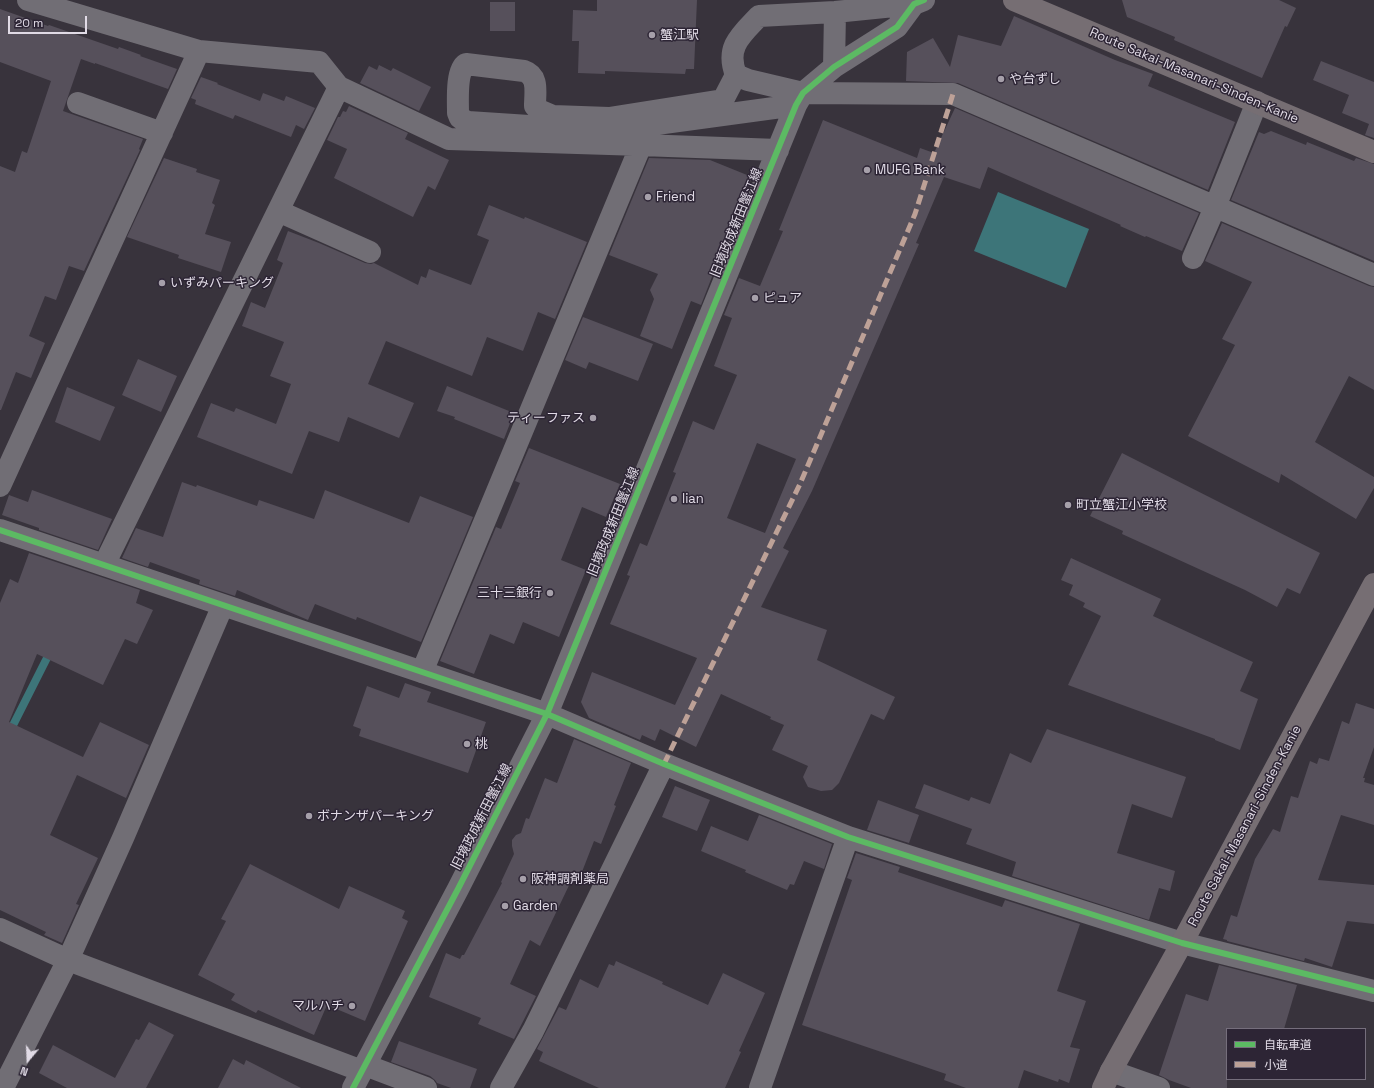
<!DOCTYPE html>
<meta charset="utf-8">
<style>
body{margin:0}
#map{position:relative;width:1374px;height:1088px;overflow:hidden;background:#38333c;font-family:"Space Grotesk","Noto Sans JP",sans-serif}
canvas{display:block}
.legend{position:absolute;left:1226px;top:1028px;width:140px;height:52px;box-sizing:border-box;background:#2d2535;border:1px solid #756e7c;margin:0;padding:5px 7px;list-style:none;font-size:12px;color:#e1dbe6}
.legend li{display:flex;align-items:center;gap:8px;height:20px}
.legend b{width:20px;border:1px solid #756e7c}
.north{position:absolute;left:8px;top:1040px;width:40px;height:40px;-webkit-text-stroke:3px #2d2535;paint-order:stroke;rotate:199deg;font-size:11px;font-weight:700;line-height:16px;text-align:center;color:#e1dbe6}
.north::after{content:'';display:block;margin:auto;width:14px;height:18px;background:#e1dbe6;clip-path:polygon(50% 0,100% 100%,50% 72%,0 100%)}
.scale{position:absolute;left:8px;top:16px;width:79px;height:18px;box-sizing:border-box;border:2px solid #e1dbe6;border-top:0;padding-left:5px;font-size:12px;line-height:14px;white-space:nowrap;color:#e1dbe6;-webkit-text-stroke:3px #2d2535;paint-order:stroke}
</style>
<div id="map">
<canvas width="1374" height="1088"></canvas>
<ul class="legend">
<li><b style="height:5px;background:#5cba63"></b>自転車道</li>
<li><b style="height:5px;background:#bda197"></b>小道</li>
</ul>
<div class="north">N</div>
<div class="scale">20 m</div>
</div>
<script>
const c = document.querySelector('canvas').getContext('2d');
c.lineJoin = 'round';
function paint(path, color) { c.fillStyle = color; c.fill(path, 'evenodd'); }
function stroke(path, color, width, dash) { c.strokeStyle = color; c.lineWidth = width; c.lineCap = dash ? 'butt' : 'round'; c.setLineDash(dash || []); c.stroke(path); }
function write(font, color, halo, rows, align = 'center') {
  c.font = font + ' "Space Grotesk","Noto Sans JP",sans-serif'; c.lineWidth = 3; c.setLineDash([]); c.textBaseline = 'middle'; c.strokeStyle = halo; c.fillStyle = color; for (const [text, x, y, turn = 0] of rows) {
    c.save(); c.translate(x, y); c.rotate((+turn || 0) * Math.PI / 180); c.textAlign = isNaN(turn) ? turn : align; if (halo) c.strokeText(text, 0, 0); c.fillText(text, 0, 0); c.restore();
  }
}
const water = new Path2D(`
 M998,192L1089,229L1066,288L974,251Z`);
const stream = new Path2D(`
 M0,751L51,650`);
const building = new Path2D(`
 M597,0H697L694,69H686L685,74L605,71V74L578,73L579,41H572L573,10L597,11Z
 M1122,0H1279L1296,8L1287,27L1285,26L1262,78L1174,40L1175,37L1127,17Z
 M490,2H515V31H490Z
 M0,9L48,26L49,25L118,49L119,47L141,55L140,56L177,69L168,89L95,63V64L81,59L63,111L143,139L139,149L140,150L84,271L69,266L56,300L45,296L29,336L45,343L31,378L16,372L1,410H0V166L15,172L22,151L27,153L51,81L0,62Z
 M1014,16L1115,60L1153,74L1148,86L1235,122L1208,190L958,83L906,81L907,52L933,38L950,67L958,35L1001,46Z
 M1321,61L1374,82V138L1365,135L1369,124L1342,113L1349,95L1313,80Z
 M379,65L391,71L393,68L431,87L419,111L360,83L369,66L377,70Z
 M201,77L218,83L217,84L260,101L263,93L284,101L286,96L315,108L304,129L296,125L291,137L235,115L233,119L195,104L196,100L191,98Z
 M349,106L408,133L405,139L449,160L435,190L428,186L413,217L334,178L347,149L327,140L338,117H340L343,111L346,112Z
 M955,108L1199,213L1182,251L1146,236L1145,237L1120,226L1121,225L988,167L980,189L944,177L916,243L919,244L812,491L783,548L789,551L761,607L827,630L817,660L895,697L884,720L871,714L839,783L832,790L821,791L808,787L803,777L808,766L772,750L784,725L770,719L771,717L721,694L696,747L660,729L655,741L642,735L640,740L589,718L581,702L592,672L675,705L697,658L610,624L630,576L627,575L640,543L647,546L676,473L673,472L693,421L714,430L737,375L714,366L732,318L724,315L739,278L760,286L783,231L779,230L823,120L917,158L920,148L934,153ZM757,443L796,459L765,533L727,518Z
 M1271,131L1306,145L1307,142L1354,161L1356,158L1374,164V261L1231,200L1259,132L1264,134Z
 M164,158L197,169L196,172L220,180L212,203L215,205L205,234L231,242L221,272L178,258L179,255L127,237Z
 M649,158L710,160L752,177L739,209L737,208L713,268L715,269L701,305L691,301L672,349L640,336L654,299L650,290L658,274L609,255Z
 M489,205L524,219L525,217L587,242L555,319L538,312L523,351L487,337L472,376L386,341L368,384L414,403L399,438L348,417L339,442L309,431L292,474L197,437L211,403L234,412L236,408L276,424L291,384L270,376L284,342L242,326L251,302L265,308L283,263L277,260L288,231L319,243L365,263L371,264L374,263L418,285L421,276L426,278L429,269L471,285L489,240L477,235Z
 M1222,223L1369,286L1374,287V390L1349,376L1315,442L1374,477V488L1356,519L1281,474L1279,483L1188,436L1235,345L1222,339L1252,282L1205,261Z
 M583,317L653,344L638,381L589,362L586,369L565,360Z
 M138,359L177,376L161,412L122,395Z
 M447,386L514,413L504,439L454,419L455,417L437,411Z
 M67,387L115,407L100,441L55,422Z
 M529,448L620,484L606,517L582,507L561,560L586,570L559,637L523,622L514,644L490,634L474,674L440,661L496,527L501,529L520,483L515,481Z
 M1122,453L1320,553L1300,594L1287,588L1277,607L1245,590L1122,534L1123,531L1090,516Z
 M182,482L196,487L197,485L257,506L259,500L314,519L325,490L409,523L420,496L473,517L421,642L357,617L356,620L315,604L308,620L237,590L235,596L199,584L200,580L150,562L148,567L122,558L136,528L163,537Z
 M32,490L112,519L98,550L39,530V528L2,515L9,495L28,502Z
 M29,553L140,590L136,603L153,610L137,644L125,639L103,685L37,654L9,722L83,757L100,722L149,745L126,798L77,775L50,835L98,858L76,904L79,905L62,943L44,935L46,932L0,910V603L10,579L18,583Z
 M1071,558L1161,599L1153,616L1253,662L1240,691L1258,699L1240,750L1215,740V739L1068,685L1101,616L1083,607L1085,603L1069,595L1073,585L1061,580Z
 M405,683L431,692L427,702L486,722L468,773L359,736L361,729L353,726L367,686L399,698Z
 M1356,703L1374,709V747L1363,778H1365L1364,782L1374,785V825L1341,815L1318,880L1374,885V924L1347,921L1332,967L1305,958L1304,961L1227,941V940L1223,939L1231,915L1237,917L1255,859L1273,829L1280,832L1291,796L1298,798L1310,761L1317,764L1319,758L1329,761L1342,721L1349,724Z
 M1047,729L1186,777L1172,818L1132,804L1117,853L1175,871L1170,891L1159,888L1149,920L1012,876L1016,862L966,844L972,829L915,808L924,784L969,801L971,797L990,804L1010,753L1031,763Z
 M574,739L631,763L614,805L616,806L601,844L594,841L580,877L574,875L540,946L530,940L510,984L536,996L514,1039L478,1024L481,1018L429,997L446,953L460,959L462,955H464L502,883L501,882L514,854L512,846V840L516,835L521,833L526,818L529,819L545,778L557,783Z
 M675,786L710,800L697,831L662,817Z
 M878,800L919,815L909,843L867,830Z
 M759,815L832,844L824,869L804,861L794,885L790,884L787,890L745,872L746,870L701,851L711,826L748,841Z
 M856,853L900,867L898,872L1002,907L1005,900L1080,924L1057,991L1086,1001L1070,1047L1080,1049L1069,1083L1059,1079L1058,1082L1024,1070L1018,1088H966L944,1080L946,1074L802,1025L852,880L847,878Z
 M250,864L339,909L349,886L405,911L402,918L408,921L365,1021L327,1005L314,1035L258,1010L256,1013L231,1000L235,994L198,975L226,921L221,919Z
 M616,961L663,982L662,984L708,1005L723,973L765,993L739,1051L741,1052L725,1088H599L539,1061L543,1052L537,1049L559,1007L566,1010L580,979L598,988L609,964L614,966Z
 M1219,965L1297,985L1284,1029H1227V1088H1191L1169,1080L1159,1075L1186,994L1208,1001Z
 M149,1022L174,1035L146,1088H67L39,1073L53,1045L115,1078L136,1039L139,1040Z
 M399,1041L477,1069L470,1088H451L437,1083L435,1080L430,1076L391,1062Z
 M233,1059L244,1065L246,1060L301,1088H218Z`);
const minor = new Path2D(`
 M28,0L199,51
 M914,4L835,12L759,16C741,35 725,47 736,75L748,80L803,93L953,94L1374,275
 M834,67L835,12
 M736,75L723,100L609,118L553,116L539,110L535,106C535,92 539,76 524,71L466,64C456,70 458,101 458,113L460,118L468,122L605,131L796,105
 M78,103L162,133
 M278,211L370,252
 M1193,258L1215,207L1257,102
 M0,486L199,51L319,62L339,87L449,139L641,145L778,150
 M0,530L547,714L664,764L848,837L1182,943L1374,991
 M104,565L339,87
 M422,672L641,145
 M0,929L68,960L362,1071
 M365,1065L426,1088
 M1111,1071L1159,1088
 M3,1088L68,960L123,838L223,605
 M353,1088L458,889L547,714L796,105L803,93L834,67L897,27L914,4L924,0
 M501,1088L533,1031L664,764
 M760,1088L848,837`);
const major = new Path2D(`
 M1014,0L1374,152
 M1103,1088L1111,1071L1182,943L1374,584`);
const quiet = new Path2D(`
 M664,764L800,484L915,214L953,94`);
const cycleway = new Path2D(`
 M0,530L547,714L664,764L848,837L1182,943L1374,991
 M353,1088L458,889L547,714L796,105L803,93L834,67L897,27L914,4L924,0`);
const markers = [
 [652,35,4,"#a6a0aa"],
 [1001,79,4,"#a6a0aa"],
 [867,170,4,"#a6a0aa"],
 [648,197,4,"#a6a0aa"],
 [162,283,4,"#a6a0aa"],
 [755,298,4,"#a6a0aa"],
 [593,418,4,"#a6a0aa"],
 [674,499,4,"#a6a0aa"],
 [1068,505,4,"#a6a0aa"],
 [550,593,4,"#a6a0aa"],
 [467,744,4,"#a6a0aa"],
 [309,816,4,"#a6a0aa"],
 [523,879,4,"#a6a0aa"],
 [505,906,4,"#a6a0aa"],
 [352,1006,4,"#a6a0aa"]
];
const poiNames = [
 ["蟹江駅",660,35],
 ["や台ずし",1009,79],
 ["MUFG Bank",875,170],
 ["Friend",656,197],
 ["いずみパーキング",170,283],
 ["ピュア",763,298],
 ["ティーファス",585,418,"right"],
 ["lian",682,499],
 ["町立蟹江小学校",1076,505],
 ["三十三銀行",542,593,"right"],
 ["桃",475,744],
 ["ボナンザパーキング",317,816],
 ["阪神調剤薬局",531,879],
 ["Garden",513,906],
 ["マルハチ",344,1006,"right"]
];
const streetNames = [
 ["Route Sakai-Masanari-Sinden-Kanie",1194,76,23],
 ["旧境政成新田蟹江線",737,223,-68],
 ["旧境政成新田蟹江線",614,522,-68],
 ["旧境政成新田蟹江線",482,817,-63],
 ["Route Sakai-Masanari-Sinden-Kanie",1245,826,-62]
];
paint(water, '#3d7579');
stroke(stream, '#3d7579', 8);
paint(building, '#56505b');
stroke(minor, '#716e75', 22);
stroke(major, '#766e73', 22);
stroke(quiet, '#bda197', 5, [10, 5]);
stroke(cycleway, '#5cba63', 6);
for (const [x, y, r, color] of markers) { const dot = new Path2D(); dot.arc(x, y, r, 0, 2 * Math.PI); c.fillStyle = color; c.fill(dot); stroke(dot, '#2d2535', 1.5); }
write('13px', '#e1dbe6', '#2d2535', poiNames, 'left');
write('13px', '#e1dbe6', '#2d2535', streetNames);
</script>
